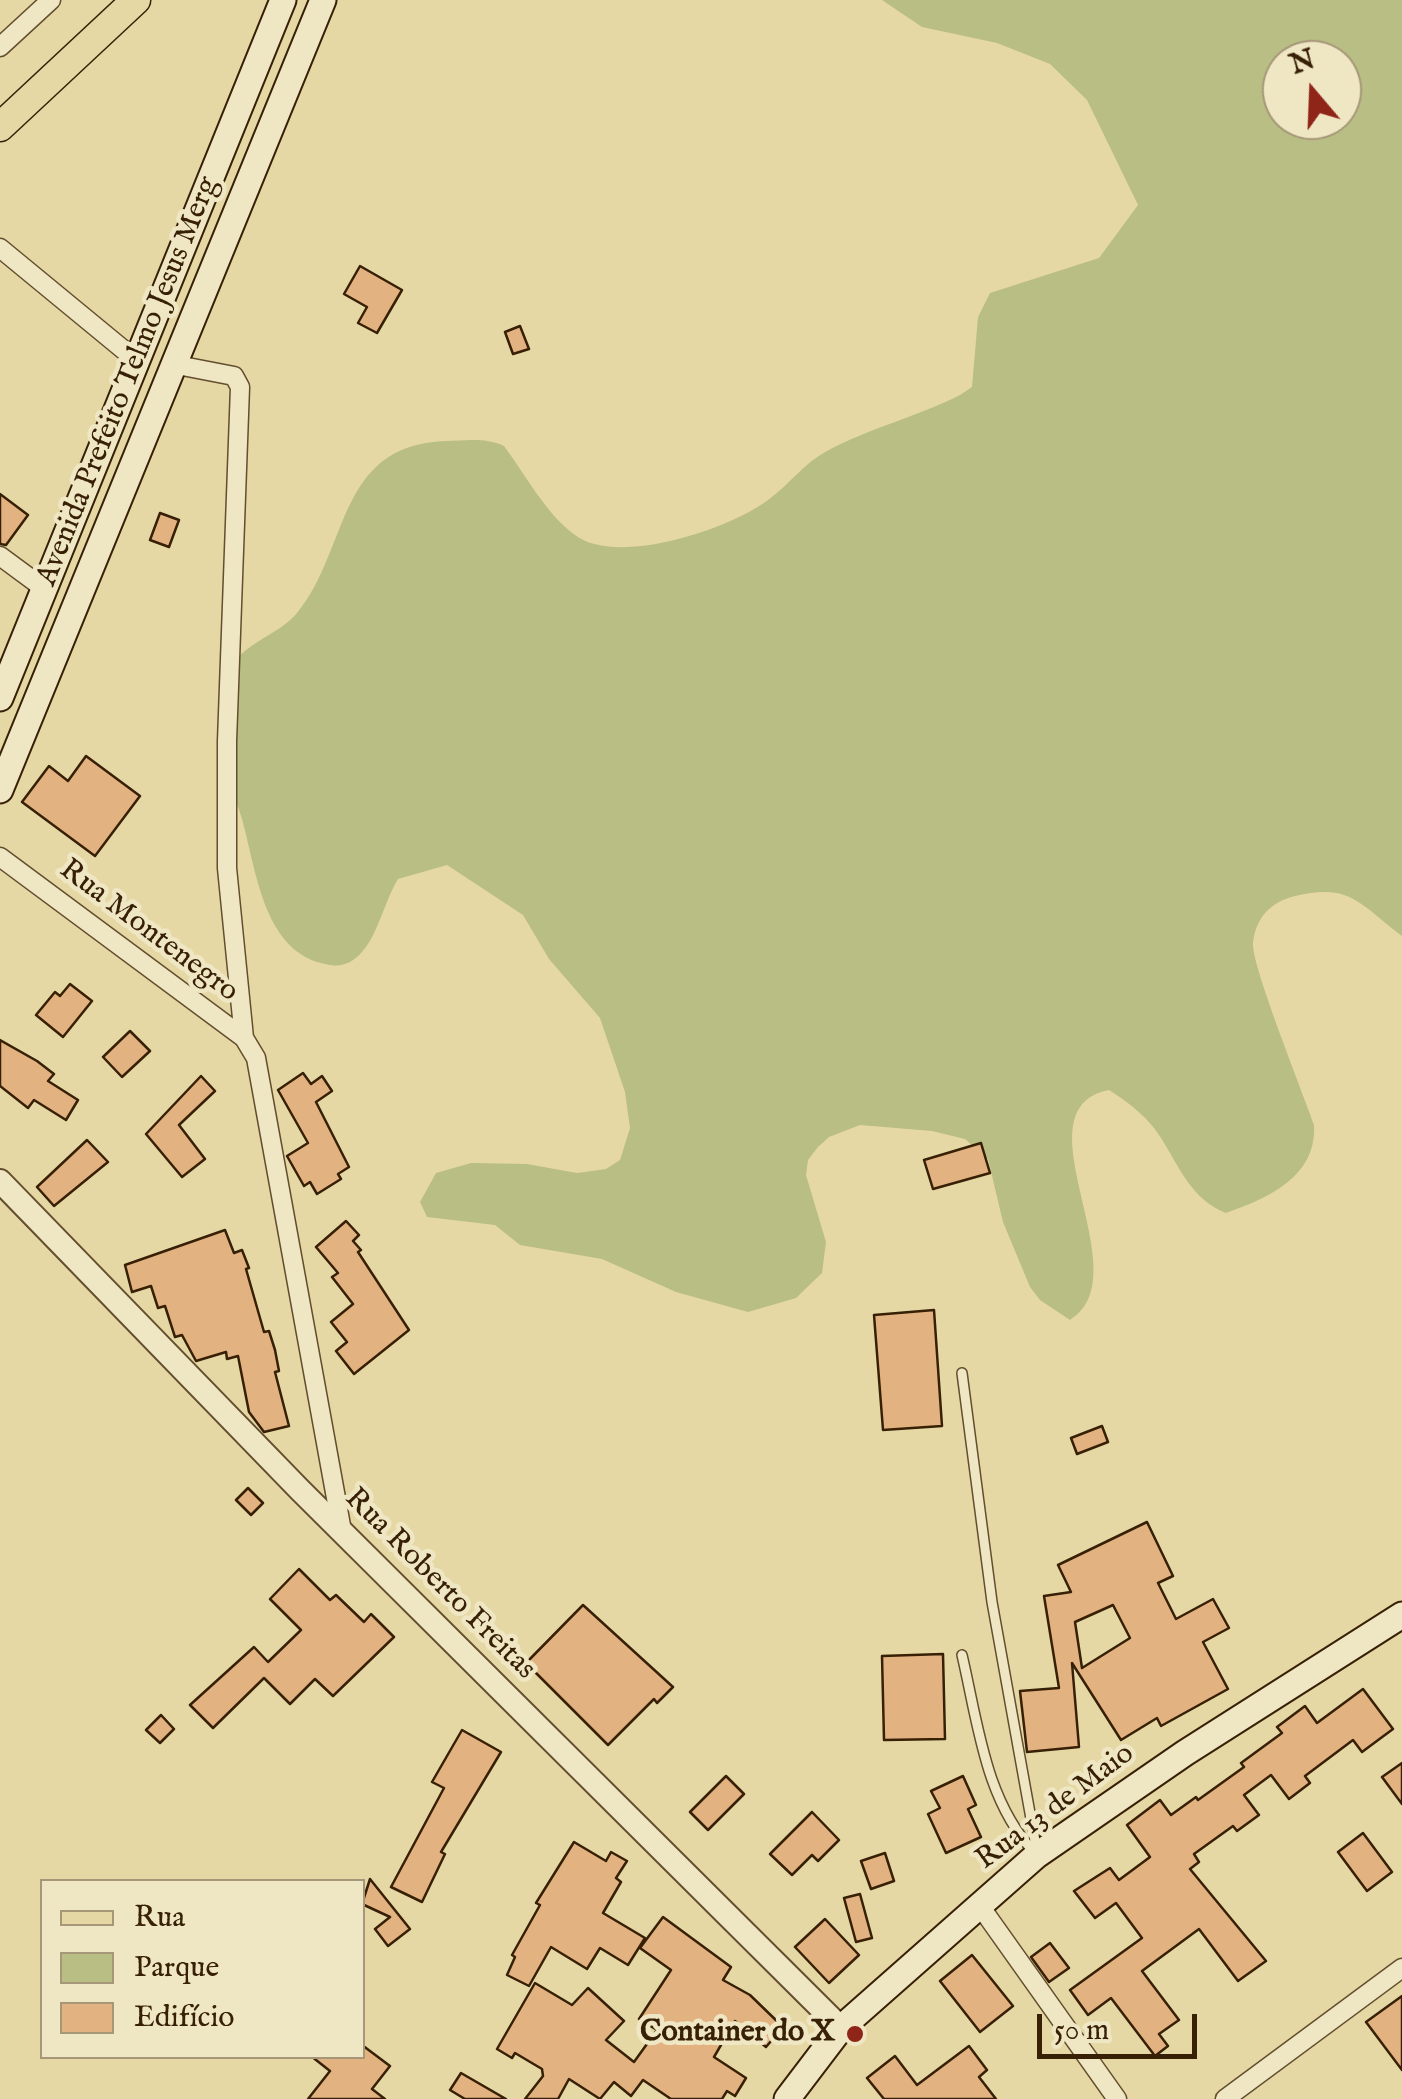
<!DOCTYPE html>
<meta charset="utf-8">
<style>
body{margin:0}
#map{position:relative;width:1402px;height:2099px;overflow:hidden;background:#e6d8a4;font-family:"IM FELL English",serif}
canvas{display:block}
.legend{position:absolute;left:40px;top:1879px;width:325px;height:180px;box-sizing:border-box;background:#efe6c4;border:2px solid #a59778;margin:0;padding:12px 18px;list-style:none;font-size:30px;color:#372006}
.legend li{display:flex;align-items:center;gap:20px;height:50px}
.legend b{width:50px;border:2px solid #a59778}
.north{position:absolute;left:1262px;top:40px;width:100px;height:100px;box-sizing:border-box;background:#efe6c4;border:2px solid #a59778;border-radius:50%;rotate:341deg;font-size:28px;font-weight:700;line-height:40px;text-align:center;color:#372006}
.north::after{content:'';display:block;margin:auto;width:35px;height:45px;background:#8f2418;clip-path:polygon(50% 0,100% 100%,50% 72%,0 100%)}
.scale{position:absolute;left:1037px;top:2014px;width:160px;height:45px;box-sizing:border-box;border:5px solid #372006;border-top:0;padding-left:12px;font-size:30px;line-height:35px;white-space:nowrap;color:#372006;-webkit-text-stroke:8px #efe6c4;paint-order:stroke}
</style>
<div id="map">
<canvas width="1402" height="2099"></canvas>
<ul class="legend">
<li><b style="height:12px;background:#e6d8a4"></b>Rua</li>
<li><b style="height:28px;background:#b8be84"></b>Parque</li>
<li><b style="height:28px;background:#e3b281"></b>Edifício</li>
</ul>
<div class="north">N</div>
<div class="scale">50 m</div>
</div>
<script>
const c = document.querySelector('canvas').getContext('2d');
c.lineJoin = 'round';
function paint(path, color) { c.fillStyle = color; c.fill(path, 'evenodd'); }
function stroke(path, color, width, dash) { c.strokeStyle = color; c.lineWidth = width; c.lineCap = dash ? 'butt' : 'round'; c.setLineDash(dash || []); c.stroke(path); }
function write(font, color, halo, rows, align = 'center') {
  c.font = font + ' "IM FELL English",serif'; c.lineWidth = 9; c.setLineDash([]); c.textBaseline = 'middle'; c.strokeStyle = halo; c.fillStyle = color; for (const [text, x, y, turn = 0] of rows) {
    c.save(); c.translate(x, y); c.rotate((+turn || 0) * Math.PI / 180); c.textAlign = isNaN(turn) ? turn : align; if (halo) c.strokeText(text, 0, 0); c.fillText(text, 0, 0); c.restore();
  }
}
const green = new Path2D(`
 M882,0H1402V936C1359,904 1351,883 1295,896C1271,902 1256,917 1253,943C1251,965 1304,1095 1314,1125C1317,1176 1269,1198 1226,1213C1191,1199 1180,1168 1161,1138C1150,1119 1127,1101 1109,1090C1013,1109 1144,1276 1070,1320L1040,1300L1030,1287L1003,1222L988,1159L965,1139L932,1131L860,1125L829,1137L818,1147L808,1160L806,1175L826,1242L822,1273L796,1298L748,1312L676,1292L602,1259L520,1245L495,1225L427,1217L420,1202L436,1173L471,1163L527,1164L577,1173L606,1169L620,1160L630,1128L625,1092L600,1018L549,959L523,915L447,865L398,879C382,905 376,948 350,962C339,967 332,966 321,963C263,948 256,869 242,819C235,794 220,765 219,739C218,721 224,697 227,679C233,645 278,637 297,613C349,551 336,445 445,441C465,441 485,437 504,446C525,474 546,514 575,535C617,567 730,529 768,500C789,485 804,463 827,451C869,428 917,417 960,395L972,387L978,317L990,293L1099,258L1138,205L1087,100L1050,64L997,43L922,27ZM1282,60H1342V120H1282Z`);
const building = new Path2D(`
 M360,266L402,290L377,333L358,323L367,307L344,294Z
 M520,326L529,349L513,354L505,332Z
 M0,494L28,515L6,545L0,544Z
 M160,513L179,520L169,547L150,540Z
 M86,756L140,796L95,856L22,802L49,766L68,781Z
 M70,984L92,1001L63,1037L36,1015L55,992L60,996Z
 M130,1031L150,1051L122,1077L103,1057Z
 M0,1040L37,1061L54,1074L48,1081L78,1100L66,1120L34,1100L28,1108L0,1086Z
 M303,1073L311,1084L322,1076L332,1091L316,1102L349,1167L338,1174L341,1179L317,1194L310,1182L304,1186L287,1156L308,1143L278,1090Z
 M201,1076L215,1091L179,1125L205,1159L182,1177L146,1134Z
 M87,1140L108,1162L54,1206L37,1187Z
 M981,1143L990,1173L933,1189L924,1160Z
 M346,1221L359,1235L353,1241L361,1250L358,1252L409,1330L354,1374L336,1351L347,1342L331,1322L353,1304L332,1277L338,1273L316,1247Z
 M225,1230L234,1253L242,1250L249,1268L246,1269L264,1332L269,1331L275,1350L279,1371L275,1372L289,1426L264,1432L249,1412L238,1356L227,1359L226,1352L196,1361L182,1335L175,1337L165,1306L158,1308L151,1286L132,1292L125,1265Z
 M934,1310L942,1426L883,1430L874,1315Z
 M1102,1426L1108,1442L1077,1454L1071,1438Z
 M248,1488L263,1503L251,1515L236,1500Z
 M1147,1522L1173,1576L1158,1583L1176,1619L1213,1599L1229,1628L1203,1642L1228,1689L1161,1726L1157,1718L1121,1740L1072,1663L1079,1747L1027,1752L1020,1691L1059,1688L1044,1596L1071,1592L1058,1565ZM1113,1605L1130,1638L1082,1668L1075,1622Z
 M299,1569L330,1600L336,1595L364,1622L371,1614L394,1637L333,1696L315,1679L290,1704L264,1678L213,1728L190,1705L254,1647L268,1662L301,1630L270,1599Z
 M583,1605L673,1687L657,1703L654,1699L608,1745L526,1663Z
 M943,1654L945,1739L884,1740L882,1656Z
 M1363,1689L1393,1729L1362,1752L1353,1740L1305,1776L1310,1783L1289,1799L1271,1775L1244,1795L1259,1815L1237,1831L1233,1826L1194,1854L1199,1862L1190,1869L1266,1961L1238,1981L1199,1929L1142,1971L1179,2020L1159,2034L1168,2046L1155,2056L1111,1998L1088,2015L1070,1990L1142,1938L1116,1903L1095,1918L1074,1891L1110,1868L1119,1880L1150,1857L1127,1825L1160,1800L1171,1815L1196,1797L1198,1800L1244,1767L1241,1763L1282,1733L1277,1727L1305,1706L1317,1723Z
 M161,1715L174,1729L160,1743L146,1730Z
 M462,1730L501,1752L441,1852L445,1854L422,1902L391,1887L444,1788L432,1782Z
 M1402,1763V1804L1382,1777Z
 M726,1776L744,1794L708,1830L690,1812Z
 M963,1776L976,1805L968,1809L981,1837L946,1853L928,1814L940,1808L931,1791Z
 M812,1812L839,1840L818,1861L812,1855L792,1875L770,1854Z
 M1363,1833L1392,1872L1367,1891L1338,1852Z
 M574,1842L606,1861L611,1852L627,1861L616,1878L621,1882L603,1913L645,1938L628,1965L600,1948L587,1969L551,1947L529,1986L507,1975L515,1957L512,1955L540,1905L536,1903Z
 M885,1853L894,1881L871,1889L861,1861Z
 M370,1879L410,1929L388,1946L375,1929L390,1917L362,1904Z
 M860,1894L872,1938L856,1942L844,1898Z
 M663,1917L731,1967L723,1980L750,1995L783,2027L766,2047L735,2021L714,2057L746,2078L735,2096L727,2091L722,2099H671L643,2080L631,2096L614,2082L600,2099L569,2079L558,2099H525L543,2076L542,2069L515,2053L512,2058L497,2049L535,1983L572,2005L588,1988L624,2021L606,2040L634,2062L657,2030L639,2019L671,1970L640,1948Z
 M825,1919L859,1955L829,1983L795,1947Z
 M1050,1943L1069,1968L1049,1982L1031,1957Z
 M972,1955L1013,2006L980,2032L940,1981Z
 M1402,1996V2070L1366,2022Z
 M362,2045L390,2066L372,2089L385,2099H308L330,2071L311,2056H362Z
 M969,2046L987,2070L979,2077L996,2099H884L867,2078L895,2056L917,2085Z
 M461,2073L506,2099H465L450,2090Z`);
const service = new Path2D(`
 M962,1373L992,1602L1037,1852
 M962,1655C978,1723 985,1801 1035,1853`);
const minor = new Path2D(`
 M0,47L51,0
 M0,248L136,360
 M172,364L234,376L240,387L227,741V868L244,1038
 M0,556L42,587
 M0,857L244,1038L256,1058L342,1531
 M980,1906L1117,2099
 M1225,2099L1402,1968`);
const tertiary = new Path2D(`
 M0,1181L300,1490L841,2028`);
const secondary = new Path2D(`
 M0,698L283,0
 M0,790L323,0
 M787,2099L841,2028L1037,1855L1185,1753L1402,1615`);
const primary = new Path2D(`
 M0,127L136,0`);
const markers = [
 [855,2034,10,"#8f2418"]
];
const streetNames = [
 ["Avenida Prefeito Telmo Jesus Merg",129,382,-68],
 ["Rua Montenegro",148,932,37],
 ["Rua Roberto Freitas",439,1585,45],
 ["Rua 13 de Maio",1056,1808,-37]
];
const poiNames = [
 ["Container do X",835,2034]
];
paint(green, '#b8be84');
paint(building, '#e3b281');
stroke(building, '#372006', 2.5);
stroke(service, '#634e2e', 12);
stroke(minor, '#634e2e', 21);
stroke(tertiary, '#634e2e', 26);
stroke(secondary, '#372006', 29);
stroke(primary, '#372006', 31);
stroke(service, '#efe6c4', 9);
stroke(minor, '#efe6c4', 18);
stroke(tertiary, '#efe6c4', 22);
stroke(secondary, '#efe6c4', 25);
stroke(primary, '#e6d8a4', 28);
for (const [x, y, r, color] of markers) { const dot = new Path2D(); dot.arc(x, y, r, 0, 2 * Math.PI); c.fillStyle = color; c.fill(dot); stroke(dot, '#efe6c4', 4); }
write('30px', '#372006', '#efe6c4', streetNames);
write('bold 30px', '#372006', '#efe6c4', poiNames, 'right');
</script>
